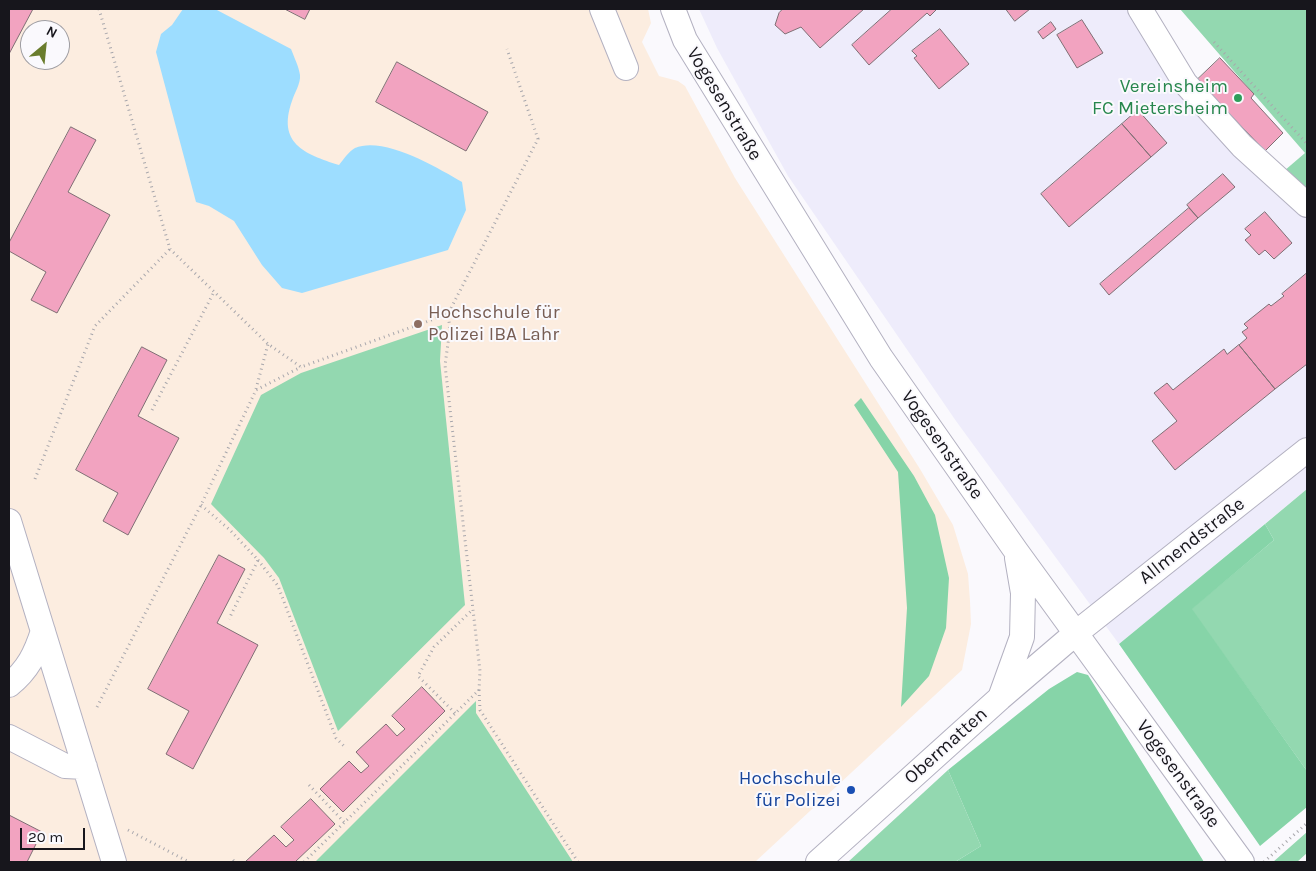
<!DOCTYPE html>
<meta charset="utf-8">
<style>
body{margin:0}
#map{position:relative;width:1316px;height:871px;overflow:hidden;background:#faf9fd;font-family:Karla,sans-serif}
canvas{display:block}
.frame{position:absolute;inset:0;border:10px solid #17161c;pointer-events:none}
.north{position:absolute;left:20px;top:20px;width:50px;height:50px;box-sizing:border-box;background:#faf9fd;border:1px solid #9f9ea3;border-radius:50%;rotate:28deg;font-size:14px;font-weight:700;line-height:20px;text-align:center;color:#17161c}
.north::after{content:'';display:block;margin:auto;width:18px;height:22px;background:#6a7d2d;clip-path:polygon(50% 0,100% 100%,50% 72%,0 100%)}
.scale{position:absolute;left:20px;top:828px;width:65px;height:22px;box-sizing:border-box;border:2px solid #17161c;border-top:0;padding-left:6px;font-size:15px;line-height:18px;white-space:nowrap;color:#17161c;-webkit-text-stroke:4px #faf9fd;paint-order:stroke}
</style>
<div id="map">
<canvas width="1316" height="871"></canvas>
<div class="frame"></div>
<div class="north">N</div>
<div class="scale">20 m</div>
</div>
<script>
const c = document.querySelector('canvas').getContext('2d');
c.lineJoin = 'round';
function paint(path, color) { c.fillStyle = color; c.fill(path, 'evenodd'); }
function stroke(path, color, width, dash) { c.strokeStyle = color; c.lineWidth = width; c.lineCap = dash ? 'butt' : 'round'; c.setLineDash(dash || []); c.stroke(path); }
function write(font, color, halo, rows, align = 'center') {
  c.font = font + ' Karla,sans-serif'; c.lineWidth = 4; c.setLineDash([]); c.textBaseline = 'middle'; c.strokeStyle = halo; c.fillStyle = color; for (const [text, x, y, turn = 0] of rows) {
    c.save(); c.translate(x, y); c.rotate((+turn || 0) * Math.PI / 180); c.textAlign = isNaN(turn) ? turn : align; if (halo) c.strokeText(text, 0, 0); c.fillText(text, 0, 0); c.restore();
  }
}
const built = new Path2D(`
 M699,9H1150L1196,80L1264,154L1307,191V489L1119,644L956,421L788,176L717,48Z`);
const education = new Path2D(`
 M9,9H648L651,23L642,42L659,76L678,81L685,86L735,178L920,469L953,525L968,574L970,601L971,624L962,670L755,862H9ZM30,30H60V60H30Z`);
const green = new Path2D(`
 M1180,9H1307V191L1284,171L1305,153Z
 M442,325L440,361L465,605L338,731L279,578L264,558L211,504L261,395L301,373Z
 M1307,489V771L1191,609L1274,540L1265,524Z
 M476,701V713L573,862H315Z
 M948,770L981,846L955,862H848Z
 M1307,832V853L1297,862H1273Z`);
const forest = new Path2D(`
 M861,398L914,476L935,515L949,578L946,628L929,676L901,707L907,608L898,472L854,405Z
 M1265,524L1274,540L1192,609L1307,771V807L1260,846L1119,644Z
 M1077,672L1088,675L1204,862H955L981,846L948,770L1049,689Z`);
const water = new Path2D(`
 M183,9H215L291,49C294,57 299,67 300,75C301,83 294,94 292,101C277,143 304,154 339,165C343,160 349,151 355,148C384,136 436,167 462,182L466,210L448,250L302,293L282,288L262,265L234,221L209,206L196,202L156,52L161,34L172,25Z`);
const building = new Path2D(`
 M9,9H33L9,54Z
 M285,9H310L305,19Z
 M783,9H864L820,48L801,27L785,34L775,25L779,13Z
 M892,9H937L930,16L927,13L869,65L852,45Z
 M1006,9H1030L1015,21Z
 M1082,20L1103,53L1077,68L1057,35Z
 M1051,22L1056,29L1043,39L1038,32Z
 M940,29L969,64L939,89L914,58L917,56L912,51Z
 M1220,58L1254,94L1251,98L1283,133L1265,151L1197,80Z
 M397,62L488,112L466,151L376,102Z
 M1138,110L1167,143L1151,157L1122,124Z
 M1122,124L1151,157L1069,227L1041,194Z
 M71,127L96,140L68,192L110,215L57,313L31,300L46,272L9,251V243Z
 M1223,174L1235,187L1198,218L1187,205Z
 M1189,208L1198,218L1109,295L1100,284Z
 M1265,212L1292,243L1274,259L1265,250L1259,255L1245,240L1251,235L1245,229Z
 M1307,273V364L1275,389L1239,345L1247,338L1242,332L1248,328L1244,324L1269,304L1271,306L1284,296L1282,294Z
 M1239,345L1275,389L1175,470L1152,441L1177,421L1154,393L1167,383L1173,390L1224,349L1227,354Z
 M142,347L167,360L138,416L179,438L128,535L103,521L118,493L76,470Z
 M219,555L245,569L217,623L258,645L193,769L166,754L189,711L148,689Z
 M422,687L445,711L343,812L320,789L349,761L361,773L369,766L356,752L386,724L397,736L405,729L392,716Z
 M311,799L335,824L295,862H245L274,835L286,847L294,840L281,827Z
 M9,815L42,832L27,862H9Z`);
const path = new Path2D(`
 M99,9L170,249L268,344L301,367L448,314L538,139L507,49
 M1214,42L1307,144
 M256,389L268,344
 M152,410L214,292
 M35,479L95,326L170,249
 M201,505L230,530L258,560L229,619
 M258,560L278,586L336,738L346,748
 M479,690L480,710L578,862
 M97,707L201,505L256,390L301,367
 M455,713L418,676L434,647L471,611
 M309,785L344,822
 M128,830L189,862
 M233,860L235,862
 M304,862L479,690L480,671L445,365L450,329L448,314
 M1264,862L1307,823`);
const minor = new Path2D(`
 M602,9L626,68
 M673,9L685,40L881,358L1016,551L1242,862
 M1140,9L1185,83L1242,146L1307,205
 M9,521L114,862
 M9,685C28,670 36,653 43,631
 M1000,698L1022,637L1023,593L1017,558
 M9,737L65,766L85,767
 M818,862L1000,698L1076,633L1307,450`);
const markers = [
 [1238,98,5,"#2e9e5b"],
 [418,324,5,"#8d6e63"],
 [851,790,5,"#1a4fb4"]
];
const leisureNames = [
 ["Vereinsheim",1228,87],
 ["FC Mietersheim",1228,109]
];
const streetNames = [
 ["Vogesenstraße",724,104,59],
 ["Vogesenstraße",942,445,55],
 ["Allmendstraße",1192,541,-38],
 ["Obermatten",946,746,-42],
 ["Vogesenstraße",1178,774,54]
];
const educationNames = [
 ["Hochschule für",428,313],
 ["Polizei IBA Lahr",428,335]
];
const transitNames = [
 ["Hochschule",841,779],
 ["für Polizei",841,801]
];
paint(built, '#eeecfb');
paint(education, '#fcede0');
paint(green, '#93d8b0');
paint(forest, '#86d4a8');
paint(water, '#9dddff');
paint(building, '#f2a3c0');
stroke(building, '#806f75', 1);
stroke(minor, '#b3b1c1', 26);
stroke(path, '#a8a7ac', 3, [1, 4]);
stroke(minor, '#fff', 24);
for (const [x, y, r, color] of markers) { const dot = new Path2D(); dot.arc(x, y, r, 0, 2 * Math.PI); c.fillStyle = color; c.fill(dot); stroke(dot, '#faf9fd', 2); }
write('19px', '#27864d', '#faf9fd', leisureNames, 'right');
write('19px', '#17161c', '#faf9fd', streetNames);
write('19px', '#785e54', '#faf9fd', educationNames, 'left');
write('19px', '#164399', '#faf9fd', transitNames, 'right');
</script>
